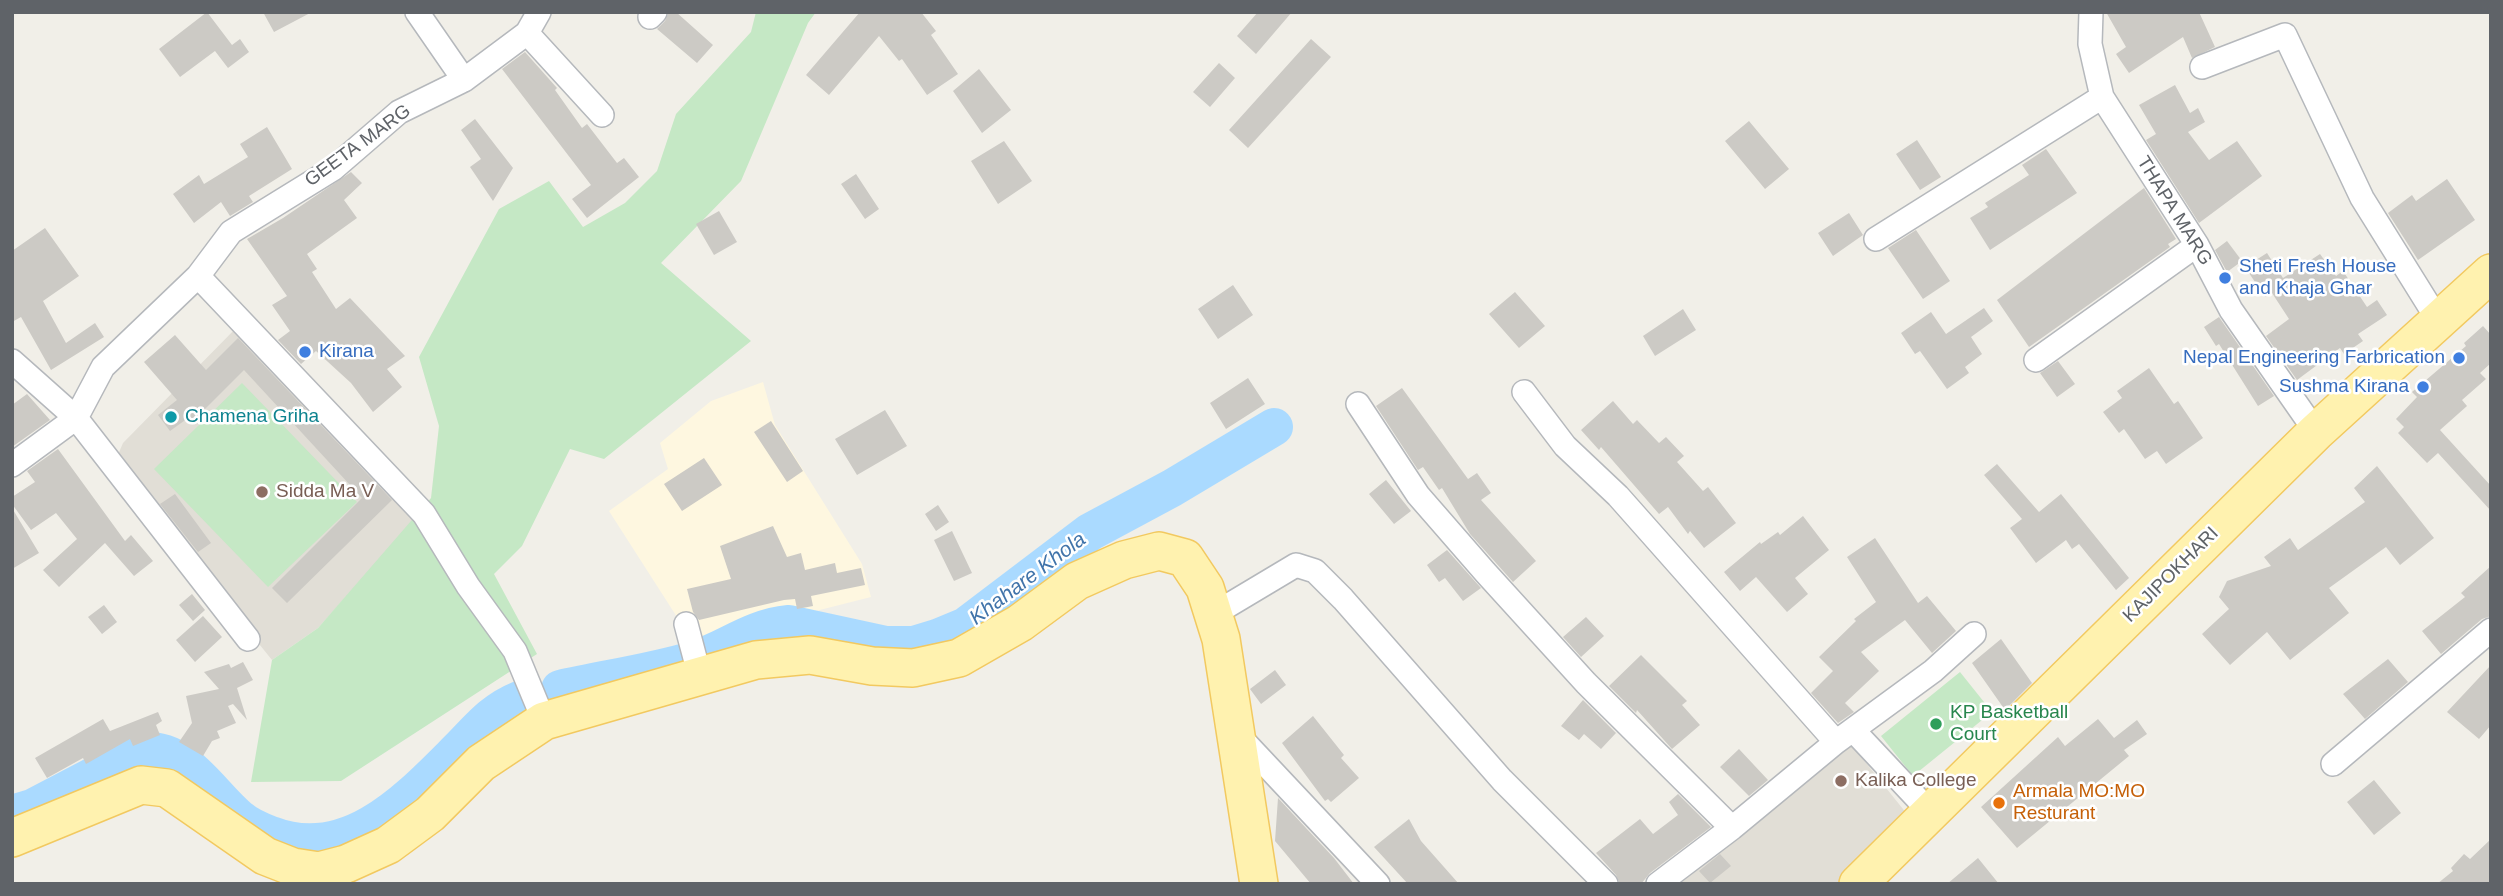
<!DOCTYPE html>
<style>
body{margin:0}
#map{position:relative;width:2503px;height:896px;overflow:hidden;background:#f1efe8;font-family:Helvetica,sans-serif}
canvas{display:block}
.frame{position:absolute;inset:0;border:14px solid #5f6368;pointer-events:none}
</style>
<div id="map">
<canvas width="2503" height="896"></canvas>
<div class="frame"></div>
</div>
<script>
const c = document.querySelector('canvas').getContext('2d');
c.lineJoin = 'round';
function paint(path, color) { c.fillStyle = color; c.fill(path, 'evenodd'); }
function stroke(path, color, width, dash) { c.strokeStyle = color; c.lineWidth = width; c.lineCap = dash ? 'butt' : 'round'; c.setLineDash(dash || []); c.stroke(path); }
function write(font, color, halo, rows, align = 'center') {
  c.font = font + ' Helvetica,sans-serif'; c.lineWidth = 5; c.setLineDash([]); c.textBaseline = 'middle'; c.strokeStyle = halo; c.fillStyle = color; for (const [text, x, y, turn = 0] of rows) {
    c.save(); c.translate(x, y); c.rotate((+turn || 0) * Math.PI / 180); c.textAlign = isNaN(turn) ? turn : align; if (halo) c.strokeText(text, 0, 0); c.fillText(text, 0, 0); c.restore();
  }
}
const commercial = new Path2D(`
 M763,382L775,425L862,564L871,597L693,642L609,511L668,469L660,443L711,401Z`);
const education = new Path2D(`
 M238,326L415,520L318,628L272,660L114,464L123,443Z
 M1850,743L1911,819L1843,884H1672Z`);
const green = new Path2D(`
 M756,12H816L808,23L741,181L661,263L751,341L604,459L570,449L522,546L494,574L537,654L341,781L251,782L272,660L318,628L431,498L439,426L419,357L499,209L549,181L583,227L625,203L657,171L676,114L751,32Z
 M242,383L357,502L268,587L154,469Z
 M1960,672L1992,712L1913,776L1881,736Z`);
const river = new Path2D(`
 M560,689C604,679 649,673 693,660C728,649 750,628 789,624L886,645H914L937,638L966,626L1090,532L1172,488L1274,427
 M12,814L32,808L141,751C185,746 209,793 239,818C248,826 260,831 271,835C348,865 409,799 458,750C478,730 492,711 519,700`);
const building = new Path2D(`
 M207,12L232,45L240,39L249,52L228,68L215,51L180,77L159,49Z
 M263,12H312L274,32Z
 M669,12H676L713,45L697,63L657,29L665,21Z
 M860,12H921L936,31L931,35L958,74L927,95L902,59L899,61L879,36L829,95L806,75Z
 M1258,12H1292L1256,54L1237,36Z
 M2106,12H2199L2215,47L2192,58L2183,37L2129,73L2116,54L2126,47Z
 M1311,39L1331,57L1248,148L1229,130Z
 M525,52L557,88L555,90L582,128L587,124L617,163L624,158L639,177L587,218L572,199L591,185L502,69Z
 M1219,63L1235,78L1210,107L1193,92Z
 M979,69L1011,110L982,133L953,91Z
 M2175,85L2190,113L2198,108L2205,122L2188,132L2209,160L2237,141L2262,176L2199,223L2146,140L2156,134L2139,105Z
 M475,119L513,168L493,201L470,167L481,159L461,130Z
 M1749,121L1789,169L1765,189L1725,141Z
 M267,127L292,169L249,196L253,202L230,216L221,202L194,223L173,194L199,175L204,184L248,157L240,144Z
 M1917,140L1941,177L1920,190L1896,154Z
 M1004,141L1032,181L998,204L971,161Z
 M2046,149L2077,193L1990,250L1970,218L1988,207L1985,203L2029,175L2022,165Z
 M351,172L362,183L344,200L357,218L307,254L317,269L312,272L336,309L350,298L405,356L387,369L402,387L373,412L351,383L316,351L301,364L278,340L290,331L272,305L287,296L247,239L283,218Z
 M856,174L879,209L865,219L841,184Z
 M2447,179L2475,220L2418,260L2388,213L2412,195L2416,201Z
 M2144,188L2176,239L2168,244L2170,247L2029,347L1997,300Z
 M719,211L737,242L714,255L696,224Z
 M1849,213L1863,235L1833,256L1818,233Z
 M45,228L79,276L43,301L66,343L95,323L104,337L51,370L21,317L12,322V251Z
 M1916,230L1950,281L1923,299L1888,248Z
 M2227,241L2242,261L2227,272L2215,250Z
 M2267,253L2283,278L2320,254L2336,276L2343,271L2367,307L2377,300L2387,315L2358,334L2363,341L2344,354L2340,348L2297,380L2266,336L2289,319L2272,293L2265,297L2245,267Z
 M1233,285L1253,315L1218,339L1198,309Z
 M1515,292L1545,326L1519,348L1489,314Z
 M1984,308L1993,321L1971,337L1982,354L1965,367L1969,373L1947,389L1920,351L1915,354L1901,333L1931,312L1946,334Z
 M1683,309L1696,330L1655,356L1643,336Z
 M2219,317L2274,396L2258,406L2219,344L2216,346L2204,327Z
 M2483,326L2491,335V363L2480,373L2486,379L2462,400L2467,406L2440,430L2491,486V511L2438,453L2427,463L2398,433L2404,427L2396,419L2417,397L2412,392L2466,346L2464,343Z
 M175,335L206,370L238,338L392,500L287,603L272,588L362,498L244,370L192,422L188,418L170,431L158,415L177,400L144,362Z
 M2058,361L2075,384L2057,397L2040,373Z
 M2149,368L2174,404L2178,401L2203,438L2166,464L2157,451L2145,459L2124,429L2119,433L2103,412L2122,398L2117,391Z
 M1248,378L1265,404L1226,429L1210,403Z
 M1402,388L1468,479L1477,473L1491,493L1481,500L1536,561L1513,582L1470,534L1442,488L1439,490L1423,467L1418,470L1376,406Z
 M27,394L50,420L12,447V405Z
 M1613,401L1633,424L1637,420L1659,443L1666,437L1684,456L1677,462L1703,491L1708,487L1736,523L1704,548L1690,531L1688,534L1668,507L1659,514L1601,447L1599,450L1581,430Z
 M885,410L907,446L857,475L835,439Z
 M771,421L803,471L787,482L754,432Z
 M58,449L125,541L131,535L153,561L134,576L105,543L59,587L43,570L77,539L56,513L31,530L12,504V497L35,482L27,471Z
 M704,458L722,485L682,511L664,484Z
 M1997,464L2039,512L2061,494L2129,578L2116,590L2079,544L2072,549L2066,540L2036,563L2010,528L2022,519L1984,475Z
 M2377,466L2434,538L2400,565L2386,547L2329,588L2349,613L2290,660L2267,632L2230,665L2202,634L2229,609L2219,597L2227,581L2271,566L2264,557L2290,538L2298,550L2365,502L2354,488Z
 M1386,480L1411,511L1394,524L1369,494Z
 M175,494L211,543L198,552L160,504Z
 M938,505L949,522L936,531L925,514Z
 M12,508L39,553L12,569Z
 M1803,516L1829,550L1795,578L1808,594L1787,612L1756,577L1740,591L1724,572L1760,542L1761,544L1778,532L1780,535Z
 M773,526L787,557L801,553L805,570L835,563L837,573L861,568L865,585L811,596L813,606L797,609L795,599L784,600L699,620L693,612L687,589L731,579L720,546Z
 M952,531L972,573L954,581L934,540Z
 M1875,538L1918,603L1927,596L1956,631L1932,653L1905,620L1861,652L1879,671L1845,703L1854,712L1838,723L1811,693L1833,671L1819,657L1856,621L1854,619L1876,602L1847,557Z
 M1447,550L1481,588L1463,601L1445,578L1439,582L1427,565Z
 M2491,566V616L2482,619L2441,654L2422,631L2465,597L2461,593Z
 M192,594L205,610L193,621L179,605Z
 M104,605L117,622L102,634L88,617Z
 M203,616L222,637L195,662L176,640Z
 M1586,617L1604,636L1581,657L1563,637Z
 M2001,639L2032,683L2005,710L1972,663Z
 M1641,655L1687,701L1682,705L1700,725L1672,749L1637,710L1636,713L1609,686Z
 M2388,659L2408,682L2365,719L2343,694Z
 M243,662L253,680L237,688L247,720L233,704L228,706L236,723L217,731L220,738L212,741L203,756L179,742L192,723L186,696L219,689L204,672L229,664L231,668Z
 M2491,665V725L2479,739L2447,712Z
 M1275,670L1286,685L1261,704L1250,689Z
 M1583,700L1616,733L1601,749L1584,734L1579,740L1561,726Z
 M158,712L162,721L156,725L160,735L133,746L130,739L86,764L83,758L47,778L35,758L103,719L110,731Z
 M1313,716L1344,755L1341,758L1359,778L1331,802L1328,799L1325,801L1282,743Z
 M2098,719L2114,738L2137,720L2147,734L2124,750L2129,756L2017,848L1981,807L2058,737L2065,746Z
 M1739,749L1768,780L1749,796L1720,767Z
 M2374,780L2401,813L2374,835L2347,802Z
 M1678,794L1711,827L1650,873L1641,884H1620L1616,875L1596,853L1640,819L1653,834L1678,815L1669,802Z
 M1278,798L1334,858L1354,884H1311L1275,841Z
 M1409,819L1421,841L1459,884H1408L1374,847Z
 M2491,839V884H2437L2453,871L2451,868L2464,854L2470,859Z
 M1720,854L1731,866L1710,883L1699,871Z
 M1978,858L1999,884H1947Z`);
const street = new Path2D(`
 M2091,12L2090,44L2102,97L2197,245L2231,310L2316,432
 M650,17L655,12
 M527,33L602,115
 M2202,67L2285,35L2362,198L2438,320
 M464,80L527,33L539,12
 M1876,239L2102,97
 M198,276L231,232L333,169L399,112L464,80L417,12
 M2036,360L2197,245
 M12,361L76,418L103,367L198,276L424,514L468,586L515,651L544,721
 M1524,392L1565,446L1618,496L1836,742
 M1358,404L1418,495L1485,572L1586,683L1732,828L1836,742L1933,671L1974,634
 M12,465L76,418L248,639
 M1214,614L1296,565L1315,571L1343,599L1502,780L1606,884
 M686,624L700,677
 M1853,730L1930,812
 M1238,735L1378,884
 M2333,764L2491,630
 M1658,884L1732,828`);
const primary = new Path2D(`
 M12,838L141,785L167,788L265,856L293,867L319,871L346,864L388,845L430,814L481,763L544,721L756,660L810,655L872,666L913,668L959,658L1020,623L1077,581L1124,560L1159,551L1185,558L1205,588L1221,639L1259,884
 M1858,884L2316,432L2491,273`);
const markers = [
 [2225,278,7,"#3f7fe0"],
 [305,352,7,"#3f7fe0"],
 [2459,358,7,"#3f7fe0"],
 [2423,387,7,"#3f7fe0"],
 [171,417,7,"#0f9aa8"],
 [262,492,7,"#8d6e63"],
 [1936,724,7,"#2e9e5b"],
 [1841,781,7,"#8d6e63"],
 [1999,803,7,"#e8710a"]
];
const streetNames = [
 ["GEETA MARG",358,146,-36],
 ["THAPA MARG",2174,211,58],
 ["KAJIPOKHARI",2171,575,-45]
];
const shopNames = [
 ["Sheti Fresh House",2239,267],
 ["and Khaja Ghar",2239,289],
 ["Kirana",319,352],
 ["Nepal Engineering Farbrication",2445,358,"right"],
 ["Sushma Kirana",2409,387,"right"]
];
const cultureNames = [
 ["Chamena Griha",185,417]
];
const educationNames = [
 ["Sidda Ma V",276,492],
 ["Kalika College",1855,781]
];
const leisureNames = [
 ["KP Basketball",1950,713],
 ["Court",1950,735]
];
const foodNames = [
 ["Armala MO:MO",2013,792],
 ["Resturant",2013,814]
];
const waterNames = [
 ["Khahare Khola",1028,579,-37]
];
paint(commercial, '#fef7e0');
paint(education, '#e1ded6');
paint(green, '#c5e8c5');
stroke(river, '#aadaff', 38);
paint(building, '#cccac5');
stroke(street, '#b5b8bc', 26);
stroke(primary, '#f2c960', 40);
stroke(street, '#fff', 23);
stroke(primary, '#fff2af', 37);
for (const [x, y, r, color] of markers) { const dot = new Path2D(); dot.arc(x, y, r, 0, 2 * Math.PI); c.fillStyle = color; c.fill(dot); stroke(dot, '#fff', 2.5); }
write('19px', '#5f6368', '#fff', streetNames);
write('19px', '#366cbe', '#fff', shopNames, 'left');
write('19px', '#0d838f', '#fff', cultureNames, 'left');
write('19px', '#785e54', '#fff', educationNames, 'left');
write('19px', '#27864d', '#fff', leisureNames, 'left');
write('19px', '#c56008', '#fff', foodNames, 'left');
write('italic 21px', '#4174aa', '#fff', waterNames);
</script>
